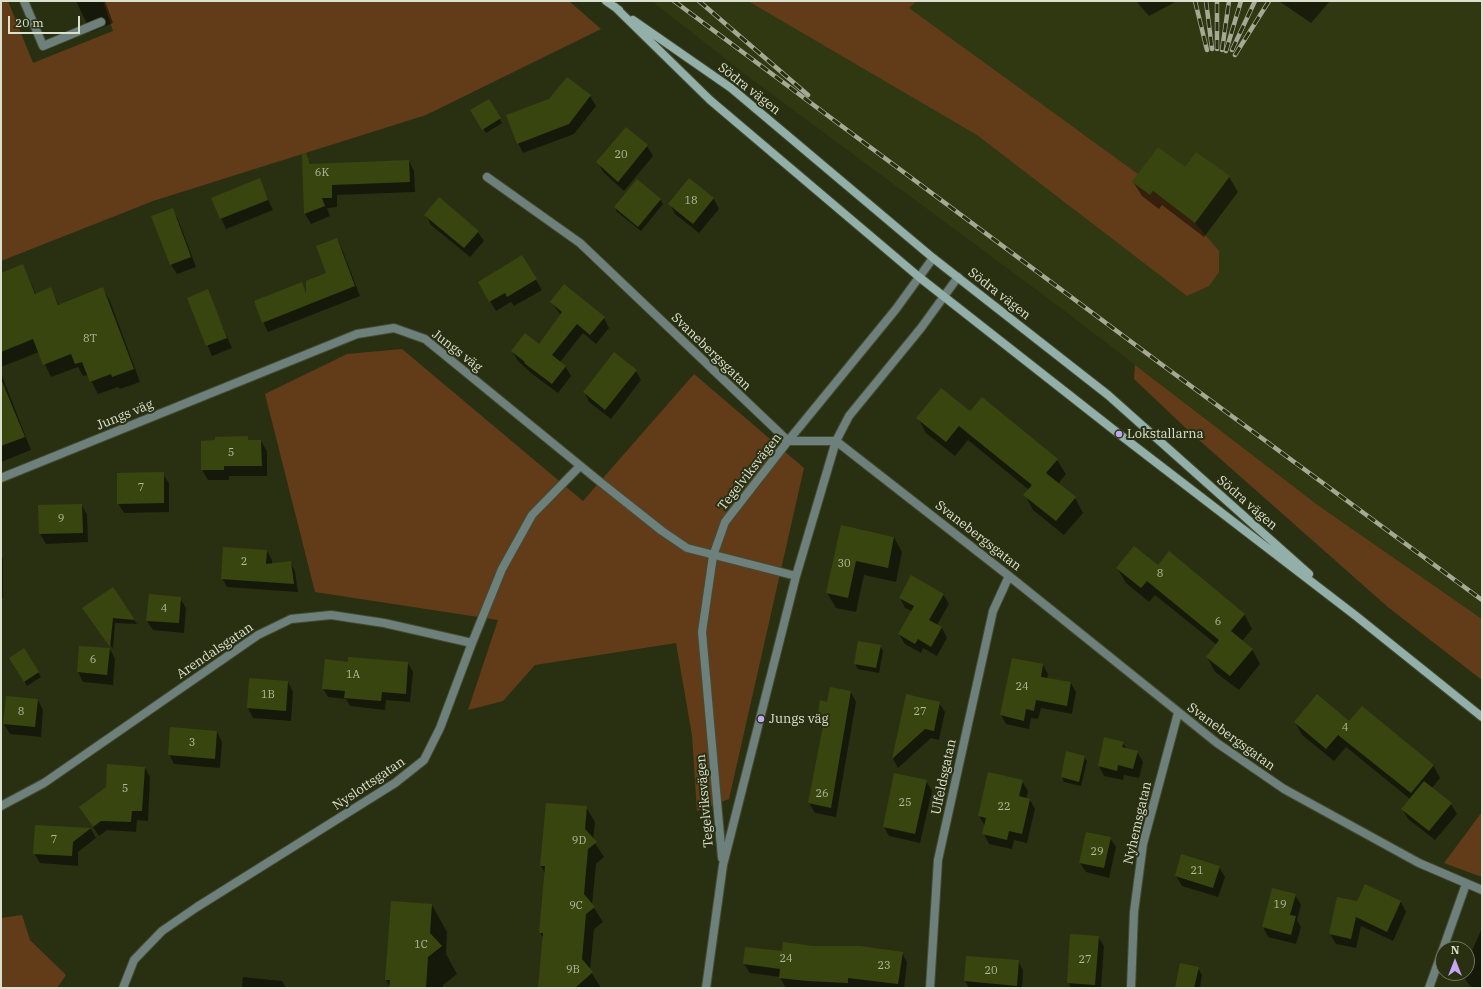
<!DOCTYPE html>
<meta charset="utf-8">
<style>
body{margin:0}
#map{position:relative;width:1483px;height:989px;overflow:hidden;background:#293012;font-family:"IBM Plex Serif",serif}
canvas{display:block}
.frame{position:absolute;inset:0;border:2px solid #dbe1cf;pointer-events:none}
.north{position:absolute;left:1435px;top:941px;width:40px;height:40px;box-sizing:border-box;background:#293012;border:1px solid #70775e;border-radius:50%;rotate:0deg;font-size:11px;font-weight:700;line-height:16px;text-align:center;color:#dbe1cf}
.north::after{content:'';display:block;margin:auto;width:14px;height:18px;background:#c3a7f2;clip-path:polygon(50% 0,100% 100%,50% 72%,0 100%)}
.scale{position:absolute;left:8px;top:16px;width:72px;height:18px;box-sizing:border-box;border:2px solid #dbe1cf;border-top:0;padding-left:5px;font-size:12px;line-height:14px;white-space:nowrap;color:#dbe1cf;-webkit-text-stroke:3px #293012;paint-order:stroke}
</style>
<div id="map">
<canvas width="1483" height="989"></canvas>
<div class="frame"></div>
<div class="north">N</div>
<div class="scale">20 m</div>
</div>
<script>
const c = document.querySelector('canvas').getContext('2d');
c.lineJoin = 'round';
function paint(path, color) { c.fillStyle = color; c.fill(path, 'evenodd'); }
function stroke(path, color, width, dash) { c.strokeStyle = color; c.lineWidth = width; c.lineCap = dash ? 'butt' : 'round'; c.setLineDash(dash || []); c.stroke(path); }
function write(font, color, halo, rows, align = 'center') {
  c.font = font + ' "IBM Plex Serif",serif'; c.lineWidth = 4; c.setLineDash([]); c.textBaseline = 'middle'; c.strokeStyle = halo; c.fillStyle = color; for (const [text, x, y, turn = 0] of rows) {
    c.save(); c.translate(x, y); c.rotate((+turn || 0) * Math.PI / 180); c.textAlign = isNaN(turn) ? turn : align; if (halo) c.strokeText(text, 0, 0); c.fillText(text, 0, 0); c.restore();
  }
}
const built = new Path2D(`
 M652,1H1482V619L1319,506L1057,305L746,75Z`);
const green = new Path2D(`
 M1,1H8L33,63L113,31L103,1H569L601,29L426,115L153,201L1,261Z
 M748,1H917L909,8L1138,174L1132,182L1150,195L1153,191L1195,223L1219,251V272L1209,286L1187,296L977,135Z
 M402,349L583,501L694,374L804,468L729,799L697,811L692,735L676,643L535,665L503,701L468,710L498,620L315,592L265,394L347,354Z
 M1135,365L1319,506L1482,619V680L1389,608L1190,432L1134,379Z
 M1482,812V877L1444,863Z
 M22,915L30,940L66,975L57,988H1V918Z`);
const shadow = new Path2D(`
 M76,1H105L113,23L91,32Z
 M1136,1H1177L1149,16Z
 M1279,1H1330L1311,23Z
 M590,96L596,106L574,134L523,153L518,143Z
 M488,100L502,123L486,133L472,111Z
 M647,146L653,156L624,191L603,172L598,162Z
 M1197,153L1229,177L1238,192L1204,237L1162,205L1159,209L1142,196L1133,182L1185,168Z
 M305,154L311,165L409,161L414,171L415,192L337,195V207L327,208L330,216L311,224L305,214L303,155Z
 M689,179L714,199L719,209L699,233L675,214L670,204Z
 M259,180L273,210L226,229L212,199Z
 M660,199L663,204L641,231L617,212L615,207Z
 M172,209L178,219L196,267L177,274L171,265Z
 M426,215L478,232L484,241L470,257L431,225Z
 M337,239L342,249L360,296L268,332L263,322L301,284L307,293L327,274Z
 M522,257L542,290L514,306L511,302L496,311L479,283Z
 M22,265L36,294L51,289L59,305L103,289L110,301L140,382L120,389L118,387L98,394L88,375L83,376L78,367L51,377L39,352L1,367V274Z
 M207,291L232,348L212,356L188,298Z
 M551,302L604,318L609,328L596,344L583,333L560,362L565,366L571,376L558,393L531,373L518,361L512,351L539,345L561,315Z
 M636,371L641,380L611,419L589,402L584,392Z
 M1,373L31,450L1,462Z
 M970,413L1057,460L1066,474L1058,484L1075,498L1083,513L1064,535L1033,510L1025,495L1029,490L968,440L955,456L926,433L918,418Z
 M247,437L249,441H261L267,451V476H229V480H208L202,470V442Z
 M163,474L169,483V512L124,513L118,503Z
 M82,505L87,515L88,542L46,544L40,534Z
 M842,526L894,537L902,552L896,582L864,575L856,612L836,608L827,593Z
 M267,551L272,560V564L290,562L295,571L298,592L227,587L222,578Z
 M1,555L3,559V598H1Z
 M1158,567L1244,614L1252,629L1242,641L1252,649L1260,664L1239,690L1215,672L1207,657L1217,645L1155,595L1149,602L1126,583L1117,568Z
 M112,588L137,624L115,623L113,649L86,613Z
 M943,594L949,604L937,625L942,628L947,638L937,656L923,648L921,653L905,644L899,634L912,611L905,608L900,598Z
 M180,598L186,608L184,633L153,630L147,621Z
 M880,646L883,651L879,673L858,669L855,664Z
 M110,649L115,659L113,685L83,682L78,672Z
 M24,650L41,677L27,686L10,658Z
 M349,663H408L413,672L410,702L386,700L385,710L350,706L346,699L328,697L323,689Z
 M1043,665L1048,674L1047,679L1071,683L1076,692L1072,714L1041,708L1038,719L1031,718L1029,729L1006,724L1001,715Z
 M288,682L293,692L291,721L253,718L248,708Z
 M851,692L856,702L836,817L815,813L809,803L823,729L818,720L828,703Z
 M906,695L939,703L945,712L939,740L931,738L898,768L893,759Z
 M38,700L43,710L41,737L10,734L4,724Z
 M1295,722H1349L1433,765L1440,778L1432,788L1451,804L1457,814L1435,840L1408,819L1402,809L1410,799L1346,747L1334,761L1302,735Z
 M217,732L222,742L220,768L174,764L169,754Z
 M1123,743L1127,749L1137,752L1143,762L1139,778L1124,775L1123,780L1104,776L1099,766Z
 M1067,753L1084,757L1087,761L1081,786L1064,782L1062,777Z
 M145,768L150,777L148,821L137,820L136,832L107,830L99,836L80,808Z
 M926,781L932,791L920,843L889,836L884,827Z
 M1022,781L1028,791L1026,799L1030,800L1035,809L1027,843L1014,840L1012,849L989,844L984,834L985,826L979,816Z
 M586,807L595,822L593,840L604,857L596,864L592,905L603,922L594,929L590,970L601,988H539L544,939L540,933L545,873L541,866Z
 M36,826L91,829L96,838L78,852V866L40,863L34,853Z
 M1110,838L1116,847L1109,878L1086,872L1080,863Z
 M1219,867L1225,877L1218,897L1182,886L1176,876Z
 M1366,886L1401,902L1406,912L1393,941L1361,926L1356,948L1336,944L1330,934L1358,902Z
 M1295,895L1301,905L1297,920L1301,927L1296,944L1268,937L1263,927Z
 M432,905L447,932L446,954L457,974L443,985V988H390L386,980Z
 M1481,930L1482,988H1475L1470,986L1464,977L1471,961L1469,958Z
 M1098,937L1104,946L1101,988H1071L1068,982Z
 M813,947L902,953L907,962L904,988L785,987L780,977L750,973L744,964L783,952Z
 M967,957L1018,961L1023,970L1022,988H969L965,981Z
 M1198,968L1202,975L1200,988H1176Z
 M243,977L282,981L286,988H242Z`);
const building = new Path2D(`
 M567,77L591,95L569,124L517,144L506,115L549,99Z
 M489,99L501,118L482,130L470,110Z
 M626,127L648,145L618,182L596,162Z
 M1158,147L1185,167L1196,152L1230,176L1195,223L1153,191L1150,195L1132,182Z
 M306,153L310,164L409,160L410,182L332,185V198H322L325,206L304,214L302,154Z
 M260,178L268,200L220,219L211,198Z
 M689,178L714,198L693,224L668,204Z
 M637,179L661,199L638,227L614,207Z
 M439,197L479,231L464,248L424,215Z
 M173,208L191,257L170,265L151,216Z
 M337,238L355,286L262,323L254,301L302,282L306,293V281L326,273L316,246Z
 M522,255L537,279L507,297L505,293L489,302L478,282Z
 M23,264L35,294L51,287L58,305L103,287L134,369L112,377L111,374L90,382L82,362L75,364L71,354L43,365L33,339L1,352V273Z
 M564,284L605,317L590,335L577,324L552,355L566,366L552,384L524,363L525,362L511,351L525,333L539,344L562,312L550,302Z
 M208,289L227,338L206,346L187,298Z
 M614,352L637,370L605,410L583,392Z
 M1,379L25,437L1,446Z
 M941,388L970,411L982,397L1058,459L1046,473L1076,497L1056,521L1023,495L1032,485L959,426L946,442L916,418Z
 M248,436V440H261L262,466H224V470H201V441L215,440V437Z
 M164,472V503L117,504V473Z
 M82,504L83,533L39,534L38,505Z
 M841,525L894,537L888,568L856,561L848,598L826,593Z
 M1134,546L1158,565L1169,551L1245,614L1231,631L1253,649L1230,676L1206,657L1219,640L1147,581L1141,588L1116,568Z
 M223,547L267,550L266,564L291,561L294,584L221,579Z
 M911,575L944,594L929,620L942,627L931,647L918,639L915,644L898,634L914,606L899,598Z
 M113,587L135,620L113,618L110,647L82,608Z
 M149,594L181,597L179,623L146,621Z
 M858,641L881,645L876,668L854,664Z
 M79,646L110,648L107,675L77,672Z
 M24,648L39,672L24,682L9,658Z
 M348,657L408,662L406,694L382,692L381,701L344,698L345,691L322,689L325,659L348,662Z
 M1012,658L1043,664L1041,677L1071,682L1067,706L1036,700L1034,711L1026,709L1024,721L1000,715Z
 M249,678L288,681L286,711L247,708Z
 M830,687L851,691L831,808L808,803L824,721L817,720L820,700L827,702Z
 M906,694L940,702L934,731L925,729L892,759Z
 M1317,694L1349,721L1362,706L1434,765L1411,793L1338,735L1326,749L1294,722Z
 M6,696L38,699L35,727L3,724Z
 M170,727L217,731L215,759L168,755Z
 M1104,737L1124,742L1122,747L1138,751L1133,769L1118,765L1117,771L1098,766Z
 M1066,751L1085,756L1079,782L1061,777Z
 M107,764L145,767L142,811H132L131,822L101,821L93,827L79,807L106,787Z
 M988,772L1023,780L1019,796L1030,799L1022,834L1009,831L1007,840L982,834L986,818L978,816Z
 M894,773L927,780L915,834L883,827Z
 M1424,781L1452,803L1429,831L1401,809Z
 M546,803L587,806L585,829L597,842L588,849L584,894L595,907L586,914L582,959L593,972L575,988H538L543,933H539L545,866H540Z
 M35,825L91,828L73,842L72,856L33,854Z
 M1086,832L1111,837L1104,868L1079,863Z
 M1181,854L1220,866L1213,888L1175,876Z
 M1365,884L1401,901L1387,932L1356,917L1351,939L1329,934L1337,897L1357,901Z
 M1272,888L1296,894L1290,915L1296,916L1291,935L1262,927Z
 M391,901L432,904L430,933L442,946L428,957L426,988H389L390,980H385Z
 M1070,934L1099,936L1095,985L1067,983Z
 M783,942L813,946H860L903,952L898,984L848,978V983L807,981L779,978L780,969L743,964L745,947L782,951Z
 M966,956L1019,960L1017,986L964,981Z
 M1180,963L1199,967L1194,988H1175Z`);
const service = new Path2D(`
 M24,1L43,46L101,22`);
const minor = new Path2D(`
 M487,177L580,243L788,441H836L1009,576L1217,743L1284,789L1419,863L1482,890
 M1,478L357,334L394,328L425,339L599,481L662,531L687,548L796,576
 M1,806L44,783L258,635L291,619L331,615L384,623L472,643
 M722,858L702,632L713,556L725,522L788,441L896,309L933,258
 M1443,949L1466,884
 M123,988L134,960L162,931L197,907L395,783L424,760L440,728L472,643L502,569L532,515L580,466
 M706,988L723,865L796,576L836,441L849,416L921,328L958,277
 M930,988L938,860L993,611L1009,576
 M1131,988L1134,912L1143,844L1178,713
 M1429,988L1443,949`);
const secondary = new Path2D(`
 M606,1L619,10
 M615,7L710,100L919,277L1119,434L1356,616L1482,717
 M633,20L731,88L933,258L1108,395L1309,574`);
const rail = new Path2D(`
 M674,1L1161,364L1482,600
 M699,1L808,95
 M1195,1L1207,50
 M1206,1L1212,49
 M1217,49V1
 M1222,50L1229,1
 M1232,50L1255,1
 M1226,51L1241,1
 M1235,55L1269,1`);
const markers = [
 [1119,434,4,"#c3a7f2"],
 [761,719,4,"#c3a7f2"]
];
const numberNames = [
 ["20",621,155],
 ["6K",322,173],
 ["18",691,201],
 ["8T",90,339],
 ["5",231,453],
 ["7",141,488],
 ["9",61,519],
 ["2",244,562],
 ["30",844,564],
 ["8",1160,574],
 ["4",164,609],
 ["6",1218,622],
 ["6",93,660],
 ["1A",353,675],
 ["24",1022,687],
 ["1B",268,695],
 ["8",21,712],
 ["27",920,712],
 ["4",1345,728],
 ["3",192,743],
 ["5",125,789],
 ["26",822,794],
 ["25",905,803],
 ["22",1004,807],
 ["7",54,840],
 ["9D",579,841],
 ["29",1097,852],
 ["21",1197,871],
 ["19",1280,905],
 ["9C",576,906],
 ["1C",421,945],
 ["24",786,959],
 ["27",1085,960],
 ["23",884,966],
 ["9B",573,970],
 ["20",991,971]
];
const streetNames = [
 ["Södra vägen",749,89,38],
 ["Södra vägen",999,294,38],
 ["Jungs väg",457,351,38],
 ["Svanebergsgatan",711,352,44],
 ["Jungs väg",125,415,-22],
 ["Tegelviksvägen",750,472,-52],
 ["Södra vägen",1247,503,41],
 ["Svanebergsgatan",978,536,38],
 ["Arendalsgatan",215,651,-34],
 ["Svanebergsgatan",1231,737,36],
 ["Ulfeldsgatan",944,777,-78],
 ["Nyslottsgatan",369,784,-34],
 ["Tegelviksvägen",705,801,-95],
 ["Nyhemsgatan",1138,823,-77]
];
const poiNames = [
 ["Lokstallarna",1127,434],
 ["Jungs väg",769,719]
];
paint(built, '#2f3811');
paint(green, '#623c19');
paint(shadow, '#0007');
paint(building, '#39450e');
stroke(service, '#454c30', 10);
stroke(minor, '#454c30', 10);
stroke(secondary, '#454c30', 10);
stroke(service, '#6e807c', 8);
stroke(minor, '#6e807c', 8);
stroke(secondary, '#92b0a9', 8);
stroke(rail, '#a3a993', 4.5);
stroke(rail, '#293012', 3, [9]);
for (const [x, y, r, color] of markers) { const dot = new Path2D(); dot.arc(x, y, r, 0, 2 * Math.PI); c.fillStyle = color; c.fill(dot); stroke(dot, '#293012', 1.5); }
write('11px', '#b2ba9f', null, numberNames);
write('13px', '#dbe1cf', '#293012', streetNames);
write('13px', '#dbe1cf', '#293012', poiNames, 'left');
</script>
